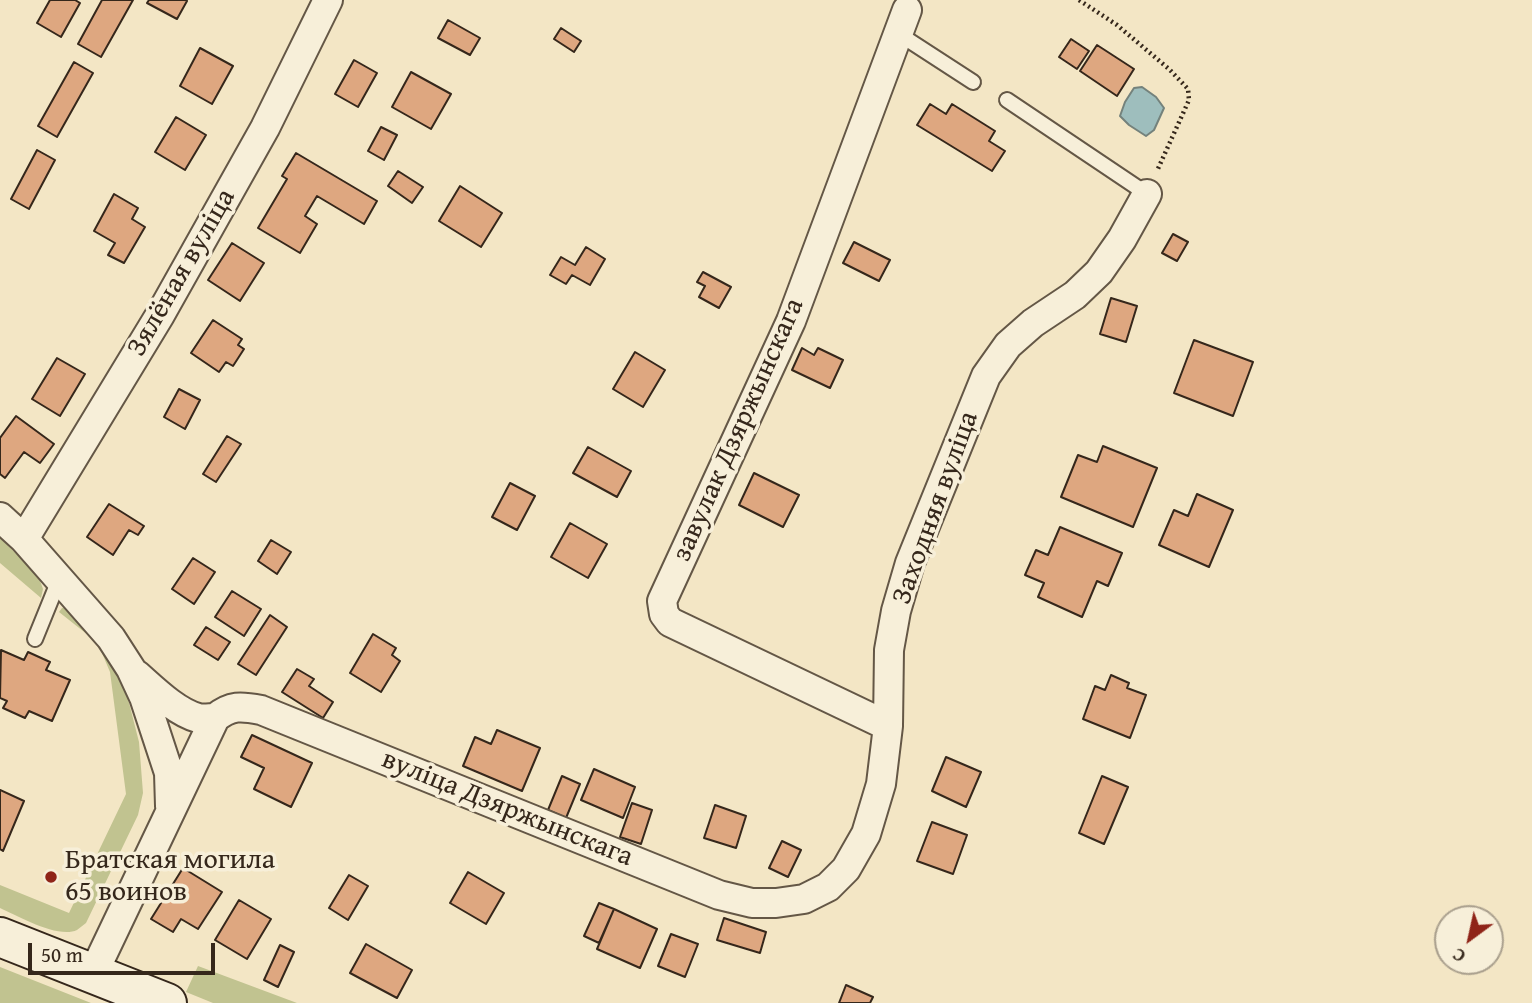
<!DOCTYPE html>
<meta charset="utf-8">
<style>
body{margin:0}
#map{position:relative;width:1532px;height:1003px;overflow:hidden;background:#f3e6c5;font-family:"Gentium Book Plus",serif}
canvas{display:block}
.north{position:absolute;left:1434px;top:905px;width:70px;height:70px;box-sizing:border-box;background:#f7efd9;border:2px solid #a99f8d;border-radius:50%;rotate:213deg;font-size:19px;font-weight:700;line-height:28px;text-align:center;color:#35271b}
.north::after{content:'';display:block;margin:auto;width:24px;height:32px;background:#8f2418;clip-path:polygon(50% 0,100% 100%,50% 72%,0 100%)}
.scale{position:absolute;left:28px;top:943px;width:187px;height:32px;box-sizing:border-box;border:4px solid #35271b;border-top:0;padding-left:9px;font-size:21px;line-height:24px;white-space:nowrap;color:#35271b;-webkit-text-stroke:5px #f7efd9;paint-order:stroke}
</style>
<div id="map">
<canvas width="1532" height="1003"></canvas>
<div class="north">С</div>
<div class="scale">50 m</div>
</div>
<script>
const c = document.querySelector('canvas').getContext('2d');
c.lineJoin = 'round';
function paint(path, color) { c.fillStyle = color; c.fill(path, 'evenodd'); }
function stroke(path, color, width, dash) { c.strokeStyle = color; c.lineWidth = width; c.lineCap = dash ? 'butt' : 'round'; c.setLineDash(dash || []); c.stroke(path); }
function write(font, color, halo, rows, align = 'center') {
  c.font = font + ' "Gentium Book Plus",serif'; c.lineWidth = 7; c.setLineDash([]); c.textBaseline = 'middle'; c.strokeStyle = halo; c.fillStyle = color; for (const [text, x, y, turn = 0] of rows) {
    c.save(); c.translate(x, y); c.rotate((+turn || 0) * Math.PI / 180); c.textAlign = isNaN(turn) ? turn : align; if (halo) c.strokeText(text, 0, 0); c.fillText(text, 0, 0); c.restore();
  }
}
const green = new Path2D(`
 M0,538L38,575L43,589L41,598L0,563Z
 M68,607L75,610L117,668L126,691L139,742L143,793L138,815L86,923C83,925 80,928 77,930C58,939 18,916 0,908V885L69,913L126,794L110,672L102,653L93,639L59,612L62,608Z
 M198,966L297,1003H213L186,992Z
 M0,967L91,1003H0Z`);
const water = new Path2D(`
 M1142,87L1156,97L1164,108L1154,130L1146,136L1129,125L1120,116L1125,102L1134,88Z`);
const building = new Path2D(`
 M50,0H75L80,3L61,37L37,23Z
 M102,0H133L101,57L78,44Z
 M149,0H185L187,1L177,19L147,3Z
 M448,20L480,38L470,55L438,38Z
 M561,28L581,41L574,52L554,39Z
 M1071,39L1089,51L1077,69L1059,57Z
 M1097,45L1134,69L1117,96L1080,71Z
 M200,48L233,66L212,104L180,86Z
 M354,60L377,73L358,107L335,94Z
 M74,62L93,73L57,137L38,126Z
 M411,72L451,94L431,129L392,107Z
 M930,104L946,114L952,104L995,131L989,141L1005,151L992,171L917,125Z
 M176,117L206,135L185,170L155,152Z
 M381,127L397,135L384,160L368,151Z
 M37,150L55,160L29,209L11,199Z
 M296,153L377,201L364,224L317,196L305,216L317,224L300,253L258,228L287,179L282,176Z
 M398,171L423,187L412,203L388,186Z
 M460,186L502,213L481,247L439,221Z
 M114,194L138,208L132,219L145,227L124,263L108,255L115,243L94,231Z
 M1173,234L1188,242L1177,261L1162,253Z
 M854,242L890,260L879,281L843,263Z
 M232,243L264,263L240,301L208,280Z
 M586,247L605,259L590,285L572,275L566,284L550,275L561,257L575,265Z
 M703,272L731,287L719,308L699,297L705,286L697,282Z
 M1111,298L1137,306L1126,342L1100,334Z
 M213,320L242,339L238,345L244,349L233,366L226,362L219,372L191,353Z
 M1194,340L1253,362L1233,416L1174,393Z
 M802,348L814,355L818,348L843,360L830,388L792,370Z
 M635,352L665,370L643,407L613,389Z
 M57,358L85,374L60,416L32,399Z
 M179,389L200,400L185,429L164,417Z
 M16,416L54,444L40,463L24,452L5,478L0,474V438Z
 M227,436L241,444L216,482L203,474Z
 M1103,446L1157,468L1133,527L1061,497L1078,455L1097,462Z
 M588,447L631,471L617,497L573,473Z
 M754,473L799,495L783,527L739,505Z
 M510,483L535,496L517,530L492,517Z
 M1197,494L1233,510L1209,567L1159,545L1174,510L1188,516Z
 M109,504L144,526L138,535L129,530L113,555L87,537Z
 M570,523L607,544L588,578L551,557Z
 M1060,527L1122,553L1108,586L1097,581L1082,617L1038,597L1044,583L1025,575L1036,550L1048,555Z
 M271,540L291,552L277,574L258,561Z
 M193,558L215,572L194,604L172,589Z
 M232,591L261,609L244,636L215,617Z
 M270,615L287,627L256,675L238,664Z
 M206,627L230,642L218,660L194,645Z
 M373,634L396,648L392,655L400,661L381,692L350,673Z
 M1,650L24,660L28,652L50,662L46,670L70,680L52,721L29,711L25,718L3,708L7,701L0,698Z
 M297,669L314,679L309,686L333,702L323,718L282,692Z
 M1111,675L1129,683L1127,688L1146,695L1130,738L1083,719L1095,686L1105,690Z
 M497,730L540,748L522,791L463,766L475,737L491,744Z
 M252,735L312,763L291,807L254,789L264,768L241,757Z
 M946,757L981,772L966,807L932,791Z
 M594,769L635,787L623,818L581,800Z
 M562,776L580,784L566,818L548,810Z
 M1102,776L1128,787L1104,844L1079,833Z
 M0,790L24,801L3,851L0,849Z
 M632,803L652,810L641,844L620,837Z
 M715,805L746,816L736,848L704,838Z
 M932,822L967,835L953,874L917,861Z
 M782,841L801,850L788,877L769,868Z
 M183,868L222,892L198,929L181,919L173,932L151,919Z
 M468,872L504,893L486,924L450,903Z
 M349,875L368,886L348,920L329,908Z
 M239,900L271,919L247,959L215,940Z
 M599,903L614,909L599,943L584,936Z
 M614,909L657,929L640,968L597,949Z
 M724,918L766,932L760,953L717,940Z
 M671,934L698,944L685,977L658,966Z
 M366,944L412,970L397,998L350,973Z
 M280,945L294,952L278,987L264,980Z
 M846,985L873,997L870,1003H839Z`);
const path = new Path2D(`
 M1079,0L1117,25L1169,69L1188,89L1189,100L1157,171`);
const service = new Path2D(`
 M899,34L973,82
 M1007,100L1147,194
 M35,639L59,580`);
const minor = new Path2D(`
 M0,517L24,539L111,638L131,669L144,697L169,773L170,806
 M24,539L160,315L265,128L328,0
 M137,675C154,690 176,712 198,718C203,719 210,718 215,718
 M888,726L670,622L664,614L662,601L791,321L907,10
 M93,974L215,718C231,705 241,706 261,710L719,895L752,903H776L804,899L828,887L846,869L866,834L881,784L888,726L889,650L896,611L910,563L986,376L1008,345L1033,323L1075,295L1099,272L1122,239L1147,194`);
const secondary = new Path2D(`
 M0,937L167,1003`);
const markers = [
 [51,877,7,"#8f2418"]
];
const streetNames = [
 ["Зялёная вуліца",182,273,-60],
 ["завулак Дзяржынскага",739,430,-66],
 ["Заходняя вуліца",936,508,-70],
 ["вуліца Дзяржынскага",507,809,22]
];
const poiNames = [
 ["Братская могила",65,861],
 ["65 воинов",65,893]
];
paint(green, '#c1c390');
paint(water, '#9ebebd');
stroke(water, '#74827c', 2);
paint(building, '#dea780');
stroke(building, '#35271b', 2);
stroke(service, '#645746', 18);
stroke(minor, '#645746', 32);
stroke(secondary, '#35271b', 42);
stroke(path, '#35271b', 4.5, [2, 3.5]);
stroke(service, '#f7efd9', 14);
stroke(minor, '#f7efd9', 28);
stroke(secondary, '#f7efd9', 38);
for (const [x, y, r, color] of markers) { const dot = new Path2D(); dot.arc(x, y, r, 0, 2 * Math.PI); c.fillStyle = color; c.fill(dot); stroke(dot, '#f7efd9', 2.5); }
write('28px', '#35271b', '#f7efd9', streetNames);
write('28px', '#35271b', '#f7efd9', poiNames, 'left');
</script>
